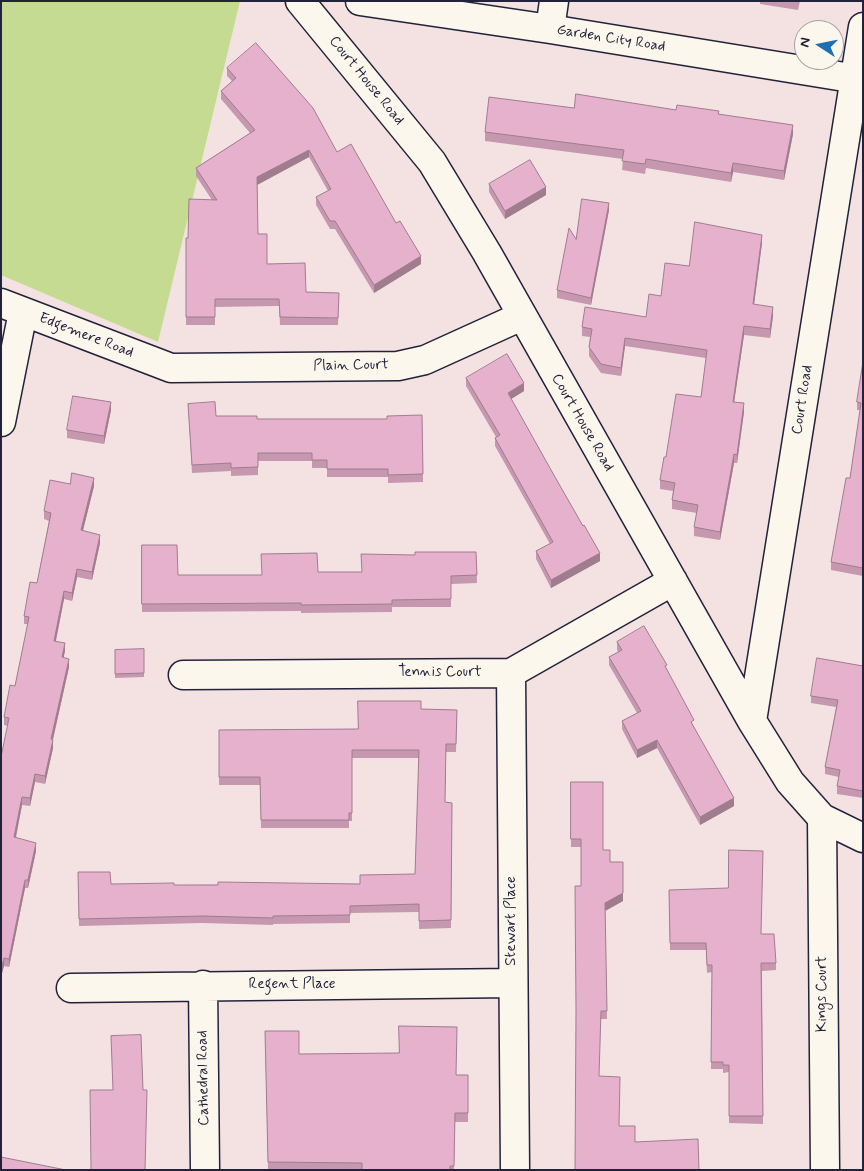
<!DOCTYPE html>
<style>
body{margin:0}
#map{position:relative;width:864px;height:1171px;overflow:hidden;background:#f4e2e2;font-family:Mynerve,sans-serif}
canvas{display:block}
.frame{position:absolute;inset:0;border:2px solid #22223b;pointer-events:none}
.north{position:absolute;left:794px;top:20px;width:50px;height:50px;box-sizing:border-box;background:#fbf7ec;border:1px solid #a4a2a5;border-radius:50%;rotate:281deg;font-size:14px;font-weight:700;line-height:20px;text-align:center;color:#22223b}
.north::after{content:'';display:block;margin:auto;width:18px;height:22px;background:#1f6fb2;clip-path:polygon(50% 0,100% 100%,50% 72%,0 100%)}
</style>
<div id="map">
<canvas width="864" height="1171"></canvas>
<div class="frame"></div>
<div class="north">N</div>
</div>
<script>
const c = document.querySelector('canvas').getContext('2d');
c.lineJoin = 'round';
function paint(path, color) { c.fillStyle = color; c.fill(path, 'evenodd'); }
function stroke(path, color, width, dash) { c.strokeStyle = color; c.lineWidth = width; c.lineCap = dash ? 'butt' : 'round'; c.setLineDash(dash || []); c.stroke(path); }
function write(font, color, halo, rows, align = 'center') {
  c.font = font + ' Mynerve,sans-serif'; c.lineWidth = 4.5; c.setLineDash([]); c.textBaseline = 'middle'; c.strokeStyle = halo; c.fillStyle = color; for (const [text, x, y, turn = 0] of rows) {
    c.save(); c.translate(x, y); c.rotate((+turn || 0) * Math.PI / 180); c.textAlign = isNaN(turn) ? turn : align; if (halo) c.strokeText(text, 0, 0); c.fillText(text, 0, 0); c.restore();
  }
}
const green = new Path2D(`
 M1,1H240L158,342L1,275Z`);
const minor = new Path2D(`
 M300,1L432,162L487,253L752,721L790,782L822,818L863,838
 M360,1L550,29L863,80
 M550,29L554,1
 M1,303L171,368L398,366L425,360L522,316
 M1,422L23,312
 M511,673L515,1170
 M183,675L511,673L673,581
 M752,721L863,27
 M822,818L825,1170
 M203,985L205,1170
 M71,988L513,983`);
const wall = new Path2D(`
 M760,1H800L798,10L760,4Z
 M227,68L337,152L396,223L421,264L374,293L335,229H330L316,205V197L328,191L309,157L257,185L258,234L267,264L306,292L339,293L338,325H280L279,306L215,307V325H186V238H188L212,200L196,176V168L250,133L221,99V91L232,81L227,76Z
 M574,108L676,110L719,114L793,134L784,180L733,172L731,182L646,168L645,174L622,170L623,159L485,141V132Z
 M489,184L546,195L505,219L489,192Z
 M609,210L591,305L557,298V290L576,239Z
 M762,243L754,304L773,316L770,338L744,335L734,402L744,412L737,463H734L720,540L694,536V527L697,513L672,509V500L673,491L660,489V480L666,457L701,397L706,358L625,346L621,376L601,373L589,356V347L590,337L582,336V327L646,317L661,296L689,266Z
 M863,362V576L831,570V562L850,478L860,410H857V402Z
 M466,378L524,391L511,399L600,561L551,588L536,559V551L550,544L495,446V438L496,437L466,386Z
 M188,404L216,416L257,419H387L422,415L423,482L388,483V477H327V468H312V461H258V475L231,476V471L192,473Z
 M111,410L104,444L67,438V430Z
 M70,484L94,486L83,530L100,543L92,580L77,577L72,601L64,599L56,641L65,651L63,658L69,667L53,740V748L45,784L35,782L30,806L22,805L16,838L36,851L28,888H25L9,967L4,966L1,977V757L8,726L4,725V717L15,686L28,624H24V616L37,583L49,521L44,519V511Z
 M142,545L178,575H262L318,572H362L415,555L476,552L477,583L451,584V607H392V612L301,613V611L142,612Z
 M617,642L667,670L694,727L734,806L700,825L657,748L637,758L622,729V721L637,713L609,665V657L618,652L617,650Z
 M144,649V677L115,678V650Z
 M863,666V798L837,794V786L839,777L825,774V767L836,707L811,703V696Z
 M421,709L457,710L456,752H446L445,802L452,803L451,928L419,929V912L350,913V923L273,924V925L202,923L79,926L78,872L111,884L174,885L360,884L415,874L419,758H352V821H349V828H261L260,785H219V730L358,729Z
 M571,782L603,850L610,862L623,901L605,911L607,1019H601L575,1170L581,886V847H571Z
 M669,890L761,934L776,963V970L762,971L763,1124L729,1123V1072L723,1073V1069H711L712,972L707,973L706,950H670Z
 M265,1031L299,1054L456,1075H468V1122H455L454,1170H268Z`);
const shadedWall = new Path2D(`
 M793,125V134L784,180V171Z
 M309,150V157L257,185V177Z
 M733,163V172L731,182V173Z
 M546,187V195L505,219V211Z
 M609,203V210L591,305V298Z
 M762,235V243L753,313V304Z
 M421,256V264L374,293V285Z
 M773,307V316L770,338V329Z
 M744,326V335L733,410V402Z
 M625,338V346L621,376V368Z
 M524,383V391L508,401V393Z
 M111,402V410L104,444V436Z
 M744,403V412L737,463V455Z
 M734,454V463L720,540V532Z
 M94,478V486L81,538V530Z
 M100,535V543L92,580V572Z
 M600,553V561L551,588V580Z
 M77,569V577L72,601V593Z
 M64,591V599L54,649V641Z
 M65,643V651L62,665V657Z
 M69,659V667L51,747V739Z
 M53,740V748L45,784V776Z
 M657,740V748L637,758V750Z
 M35,774V782L30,806V798Z
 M22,797V805L14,845V837Z
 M734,798V806L700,825V817Z
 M36,843V851L28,888V880Z
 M25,880V888L9,967V959Z
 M623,893V901L605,911V903Z
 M4,958V966L1,977V969Z`);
const building = new Path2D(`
 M256,43L313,108L337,152L351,144L396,223L400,221L421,256L374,285L335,221H330L316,197L331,189L309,150L257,177L258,234H267V264L305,263L306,292L339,293L338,318L280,317L279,299H215V317H186V238H188L189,199L217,200L196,168L255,130L221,91L236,78L227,68Z
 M576,94L676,110L677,105L719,111L718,114L793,125L784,171L733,163L731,173L646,159L645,164L622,161L624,150L485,132L489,97L574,108Z
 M530,160L546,187L505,211L489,184Z
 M582,199L609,203L591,298L557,290L569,228L576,239Z
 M695,222L762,235L753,304L773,307L770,329L744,326L733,402L744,403L737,455L734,454L720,532L694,527L698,505L672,500L675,483L660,480L664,457H666L676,394L701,397L707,350L625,338L621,368L601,364L589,347L592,329L582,327L585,307L646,317L649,294L661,296L665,263L689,266Z
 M507,354L524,383L508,393L555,477L583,526L584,525L600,553L551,580L536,551L553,542L495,438L500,435L466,378Z
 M863,362V568L831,562L846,478H850L861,403L857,402Z
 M73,396L111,402L104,436L67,430Z
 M215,402L216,416H257V419H387V416L422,415L423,474L388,475V469H327V460H312V453H258V467L231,468V463L192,465L188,404Z
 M72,473L94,478L81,530L100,535L92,572L77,569L72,593L64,591L54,641L65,643L62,657L69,659L51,739L53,740L45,776L35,774L30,798L22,797L14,837L36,843L28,880H25L9,959L4,958L1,969V757L9,718L4,717L10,685L15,686L29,617L24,616L30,582L37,583L51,513L44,511L50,480L70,484Z
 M142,545H177L178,575H262L261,554L317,553L318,572H362L361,554L415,555V552H476L477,575L451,576V599L392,600V604L301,605V603L142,604Z
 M644,626L667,665L665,666L694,720L691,722L734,798L700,817L657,740L637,750L622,721L641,711L609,657L622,650L617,642Z
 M144,649V673L115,674V650Z
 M817,658L863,666V791L837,786L840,770L825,767L838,700L811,696Z
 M358,701H421V709L457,710L456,744H446L445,802L452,803L451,920L419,921V904L350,906V915L273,916V918L202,916L79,919L78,872H110L111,884L174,883V885H218V882L360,884V875L415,874L419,750H352V813H349V820H261L260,777H219V730L358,729Z
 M571,782H603V850H610V862H623V893L605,903L607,1011H601L599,1076L620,1077L619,1126H635V1142L698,1139L699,1170H575L576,1011L575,886H581V839H571Z
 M729,850L763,851L761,934H774L776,963H761L763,1116H729V1065H723V1062H711L712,965H707L706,943H670L669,890L728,888Z
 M399,1026L457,1027L456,1075H468V1113H455L454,1166H450V1170H362V1163L268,1162L265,1031H299V1054L399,1053Z
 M141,1035L143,1090H147L145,1170H91L90,1090H113L111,1036Z
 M1,1157L66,1170H1Z`);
const streetNames = [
 ["Garden City Road",611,39,9],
 ["Court House Road",366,81,51],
 ["Edgemere Road",86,336,21],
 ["Plain Court",351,366,-1],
 ["Court Road",803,400,-81],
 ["Court House Road",582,423,60],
 ["Tennis Court",440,673],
 ["Stewart Place",512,921,-90],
 ["Regent Place",292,985],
 ["Kings Court",823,994,-90],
 ["Cathedral Road",204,1078,-91]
];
paint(green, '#c4db91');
stroke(minor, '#22223b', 31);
stroke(minor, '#fbf7ec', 28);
paint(wall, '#c598af');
paint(shadedWall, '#a07c8f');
paint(building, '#e5b1cc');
stroke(building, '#a07c8f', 1);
write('15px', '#22223b', '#fbf7ec', streetNames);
</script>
